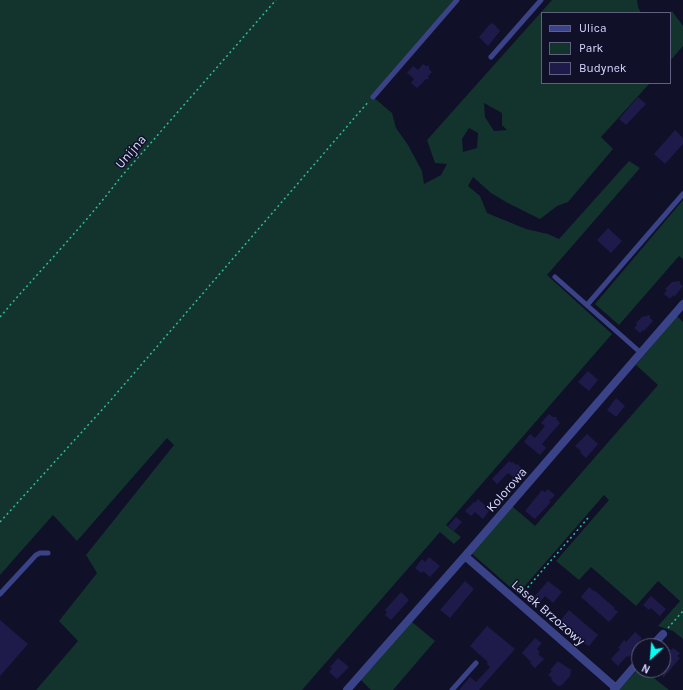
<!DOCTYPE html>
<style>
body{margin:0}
#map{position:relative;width:683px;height:690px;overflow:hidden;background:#101029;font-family:Karla,sans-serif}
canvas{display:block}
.legend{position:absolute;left:541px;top:12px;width:130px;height:72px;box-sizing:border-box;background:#101029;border:1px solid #60607f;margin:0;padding:5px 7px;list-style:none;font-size:12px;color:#d7d9ff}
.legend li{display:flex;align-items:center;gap:8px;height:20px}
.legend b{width:20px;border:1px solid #60607f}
.north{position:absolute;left:631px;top:638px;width:40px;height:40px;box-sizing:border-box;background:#101029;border:1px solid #60607f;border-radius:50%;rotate:206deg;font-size:11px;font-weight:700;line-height:16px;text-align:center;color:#d7d9ff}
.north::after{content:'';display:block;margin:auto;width:14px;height:18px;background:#03fff1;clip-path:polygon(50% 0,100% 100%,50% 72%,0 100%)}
</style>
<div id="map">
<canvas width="683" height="690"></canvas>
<ul class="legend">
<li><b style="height:5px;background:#3a4388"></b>Ulica</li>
<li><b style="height:11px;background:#13332d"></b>Park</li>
<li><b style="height:11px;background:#1e1b4a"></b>Budynek</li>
</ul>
<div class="north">N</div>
</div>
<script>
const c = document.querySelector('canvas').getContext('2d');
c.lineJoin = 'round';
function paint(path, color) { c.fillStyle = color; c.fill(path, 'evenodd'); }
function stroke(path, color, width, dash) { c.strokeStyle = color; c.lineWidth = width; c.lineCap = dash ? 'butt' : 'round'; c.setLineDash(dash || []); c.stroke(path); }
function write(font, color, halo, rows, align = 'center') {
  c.font = font + ' Karla,sans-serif'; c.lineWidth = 3; c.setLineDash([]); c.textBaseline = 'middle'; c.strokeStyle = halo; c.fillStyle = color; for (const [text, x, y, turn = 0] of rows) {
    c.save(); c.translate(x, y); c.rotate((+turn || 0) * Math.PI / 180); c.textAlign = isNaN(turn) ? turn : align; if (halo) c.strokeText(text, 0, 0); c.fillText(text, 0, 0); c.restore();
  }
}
const green = new Path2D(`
 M0,0H457L373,97L392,113L396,128L408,145L422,171L424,184L441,175L447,164L435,163L427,140L552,0H637L638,7L641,13H542V83H650L601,137L613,149L568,202L557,206L540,219L506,202L491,193L473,177L468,186L480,196L487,213L526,229L548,234L559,239L629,161L640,168L547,275L612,334L446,525L461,537L454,544L440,532L302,690H36L78,641L59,621L97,573L86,555L174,445L167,438L77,541L53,515L0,575ZM484,103L502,113V125L507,130L494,131L485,117ZM469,128L478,133L477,148L463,152L462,139Z
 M672,11L683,26V46L670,61V13Z
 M683,200V259L679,256L619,325L595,304Z
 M677,316L683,322V639L673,631L658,626L680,601L658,581L636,606L591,567L579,580L556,561L609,500L604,495L518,594L471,553L512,506L535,526L658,385L636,365Z
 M412,622L435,641L393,690H371L361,680Z
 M639,668V670H644L669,690H619Z`);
const building = new Path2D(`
 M491,23L495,25L500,31L488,46L479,37Z
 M423,64L426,66H429V69L432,72L428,76L429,79H426L417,88L411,83L414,79L407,73L413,66L418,70Z
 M638,97L646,104L626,125L619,119Z
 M675,130L683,138V144L665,164L654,154Z
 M608,228L622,241L611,253L597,240Z
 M680,281V284L683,286L674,297L673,295L670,299L664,294L667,290L665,289L672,282Z
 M650,315V318L653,321L644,331L643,330L640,333L634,328L637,325L636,323L642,317Z
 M588,371L598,380L589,391L578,382Z
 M616,398L625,406L616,417L607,410Z
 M549,414L553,417H556L557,420L560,423L542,444L546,448L540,455L524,442L530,434L535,438L545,426L541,423Z
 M587,434L598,444L586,458L580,452L581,451L575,446Z
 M509,461L512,463L513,462L516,465L518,464L523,471L516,479L508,473L497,484L492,479Z
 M548,489L555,495L549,501L551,502L535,519L525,511L542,490L545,492Z
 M478,499L485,505L484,507L489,511L483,519L475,512L471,516L465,511L474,502L475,503Z
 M456,517L462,522L454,531L448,526Z
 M429,557L440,566L430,577L423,571L421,573L415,568L422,559L425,562Z
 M465,581L474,589L450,618L440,610Z
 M548,581L562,592L553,603L545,596L540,602L534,597Z
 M589,587L593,591L594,590L615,608L614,609L618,612L609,622L581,597Z
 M401,592L409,600L391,620L385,615L387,612L385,610Z
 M651,596L666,609L660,616L651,608L649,610L643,605Z
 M569,610L598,635L589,646L585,644L560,621Z
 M0,620L28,644L0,676Z
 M487,626L515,649L479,690H459L470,677L476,682L490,667L487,664L488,662L470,646Z
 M635,632L642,638L634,648L635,650L632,653L629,657L627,656L618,666L611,659L620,649L618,648L624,640L626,642Z
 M535,638L542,643L537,649L540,652L538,654L544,659L535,668L530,663L531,662L522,653Z
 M668,647L671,650L673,648L680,653L677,656L680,658L663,678V653Z
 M338,658L349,667L337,679L329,672L332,668L330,667Z
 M558,661L571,670L570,676L562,685L558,686L551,680L552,678L548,675L552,671L550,670Z`);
const path = new Path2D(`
 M0,317C40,270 83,227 120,178L276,0
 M0,522L110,401L369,101
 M521,595L588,518
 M668,628L683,611`);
const service = new Path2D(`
 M491,57L541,0
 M373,97L457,0
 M555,277L641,353
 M587,305L683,194
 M0,594L36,555L40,553H48
 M452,690L476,663`);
const minor = new Path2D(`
 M465,556L616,688
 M652,646L663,634
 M347,690L465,556L683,304
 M614,690L639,661`);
const streetNames = [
 ["Unijna",131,152,-49],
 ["Kolorowa",507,490,-49],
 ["Lasek Brzozowy",548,613,41]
];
paint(green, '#13332d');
paint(building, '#1e1b4a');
stroke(path, '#2ebc9e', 1.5, [2, 3]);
stroke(service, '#3a4388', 5);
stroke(minor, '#3a4388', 8);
write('13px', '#d7d9ff', '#101029', streetNames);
</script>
